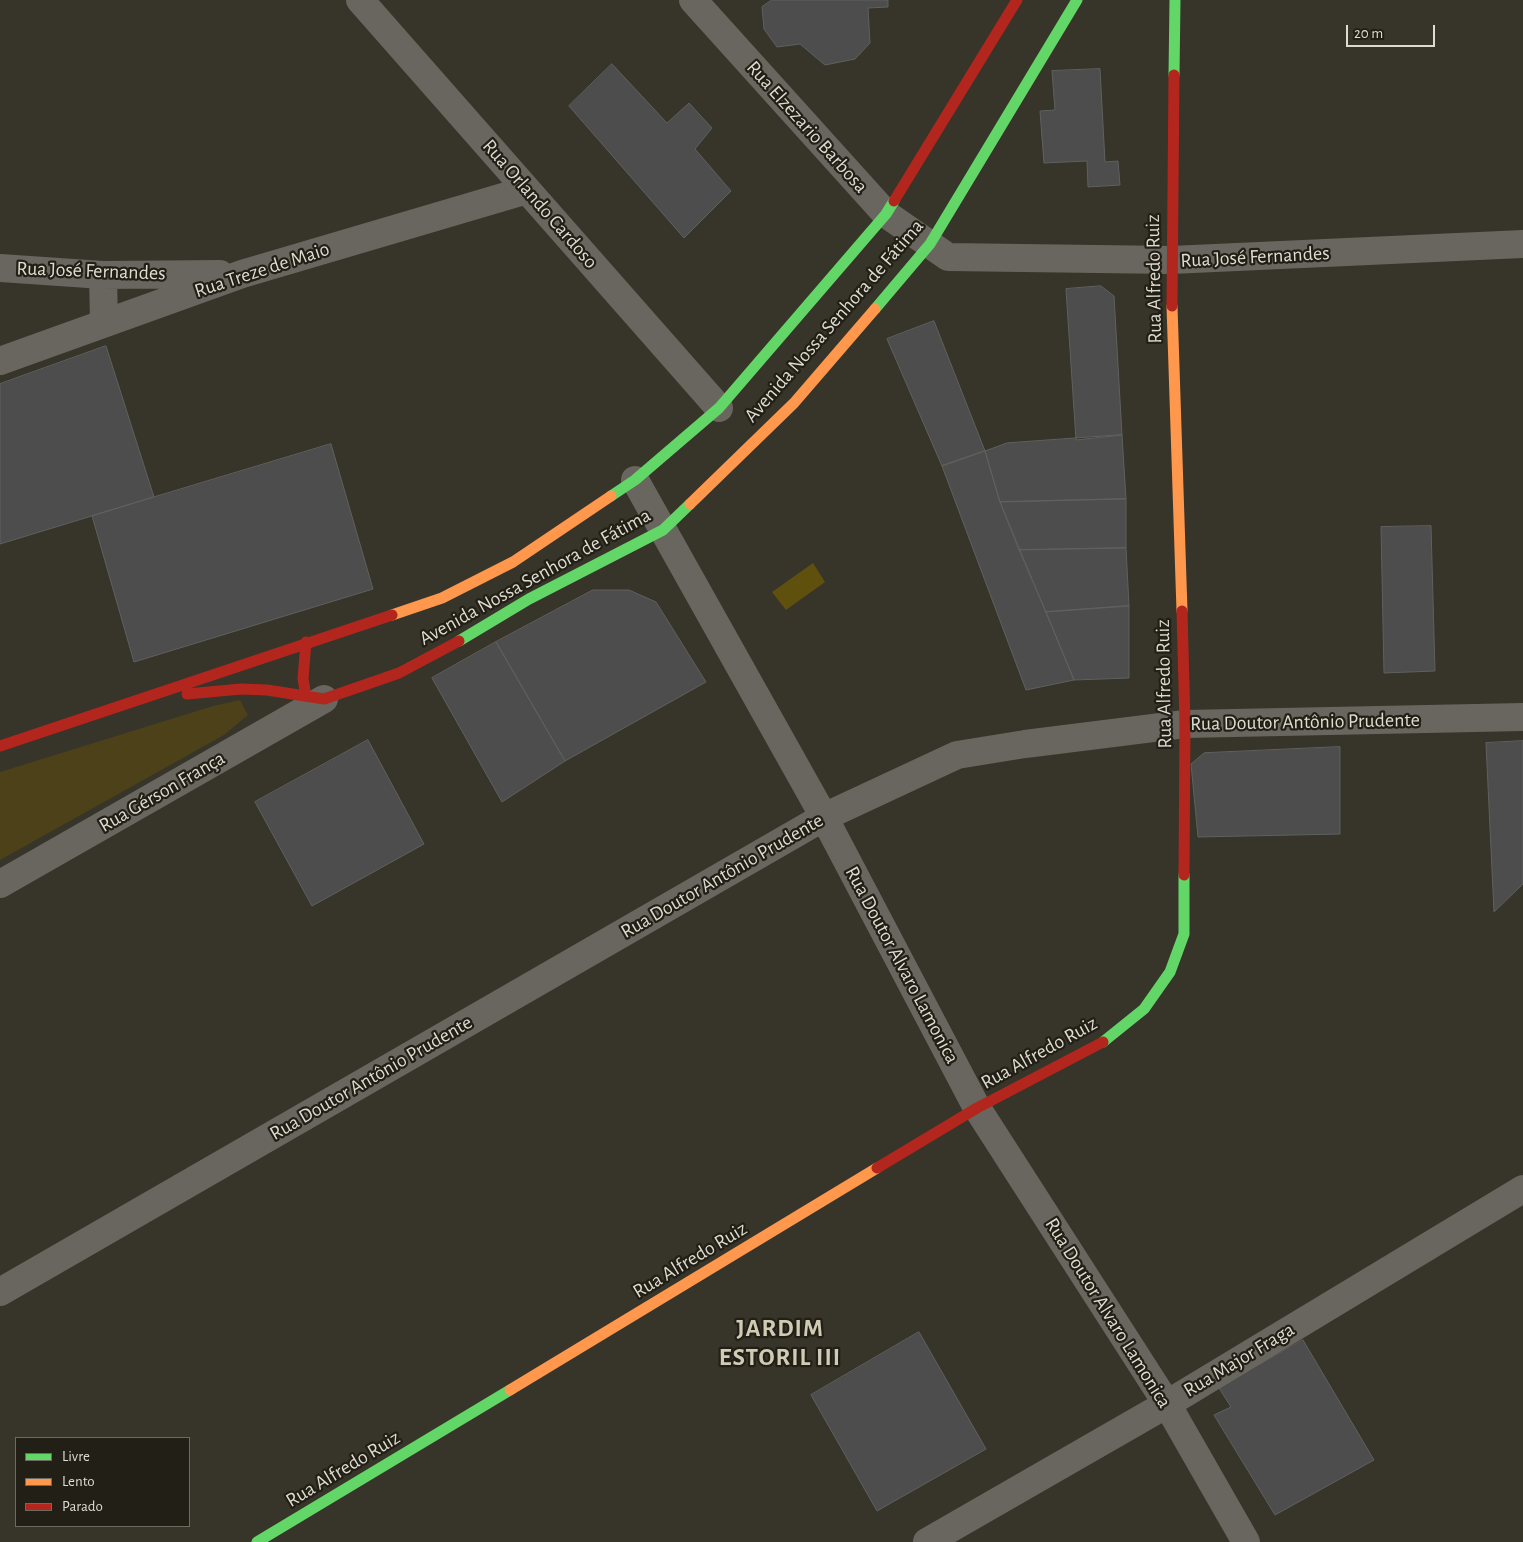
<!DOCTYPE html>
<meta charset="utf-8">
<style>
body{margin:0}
#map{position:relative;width:1523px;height:1542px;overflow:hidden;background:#37342a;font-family:"Alegreya Sans",sans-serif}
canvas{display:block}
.legend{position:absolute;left:15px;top:1437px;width:175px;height:90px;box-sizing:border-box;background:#211f16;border:1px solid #6d6a60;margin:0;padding:6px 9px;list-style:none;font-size:15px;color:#dedbd0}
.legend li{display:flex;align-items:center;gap:10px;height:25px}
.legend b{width:25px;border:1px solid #6d6a60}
.scale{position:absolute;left:1346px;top:25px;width:89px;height:22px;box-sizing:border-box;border:2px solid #dedbd0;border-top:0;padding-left:6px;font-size:15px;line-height:18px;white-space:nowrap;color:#dedbd0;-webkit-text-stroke:4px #211f16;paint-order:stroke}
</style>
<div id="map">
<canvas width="1523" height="1542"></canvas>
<ul class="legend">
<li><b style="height:6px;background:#63d668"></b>Livre</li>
<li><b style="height:6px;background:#ff974d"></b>Lento</li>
<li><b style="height:6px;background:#b3261e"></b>Parado</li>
</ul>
<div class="scale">20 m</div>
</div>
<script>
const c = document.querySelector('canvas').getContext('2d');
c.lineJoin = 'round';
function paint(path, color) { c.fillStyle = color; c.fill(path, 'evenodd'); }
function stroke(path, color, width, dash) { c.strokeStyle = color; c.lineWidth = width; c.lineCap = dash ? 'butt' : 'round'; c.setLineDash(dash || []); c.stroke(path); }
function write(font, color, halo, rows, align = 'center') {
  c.font = font + ' "Alegreya Sans",sans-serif'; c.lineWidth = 4.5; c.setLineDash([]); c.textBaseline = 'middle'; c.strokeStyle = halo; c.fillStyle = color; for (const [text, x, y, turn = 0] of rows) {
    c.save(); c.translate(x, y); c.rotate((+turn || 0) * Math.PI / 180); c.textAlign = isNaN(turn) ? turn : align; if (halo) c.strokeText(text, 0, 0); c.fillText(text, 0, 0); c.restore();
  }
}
const green = new Path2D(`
 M240,700L248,715L224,735L0,860V772L213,706Z`);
const water = new Path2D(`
 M813,563L825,582L786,610L772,592Z`);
const building = new Path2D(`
 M772,0H888V7L868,8L870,43L855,59L825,65L800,44L777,47L764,29L762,7Z
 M612,64L667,123L689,103L712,128L695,149L731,191L684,238L569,106Z
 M1100,69L1105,162L1118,161L1120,185L1088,187L1087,161L1044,163L1040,111L1055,110L1052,71Z
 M1101,286L1114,296L1122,435L1076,440L1066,289Z
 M934,321L985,451L942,466L887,339Z
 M106,346L154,497L0,544V384Z
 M1122,435L1126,499L1000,502L985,451L1007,443Z
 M331,444L373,589L134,662L92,516Z
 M985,451L1000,502L1074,680L1026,690L942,466Z
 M1126,499V548L1019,550L1000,502Z
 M1431,526L1435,671L1384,673L1381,527Z
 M1126,548L1129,606L1046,612L1019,550Z
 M593,590H629L656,602L706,682L565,761L496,642Z
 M1129,606V678L1074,680L1046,612Z
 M496,642L565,761L502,802L432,678Z
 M368,740L424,844L312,906L255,802Z
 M1523,741V884L1494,912L1486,743Z
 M1340,747V834L1198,837L1191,764L1204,753Z
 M919,1332L986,1449L877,1511L811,1395Z
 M1303,1340L1374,1460L1275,1515L1214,1415L1231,1407L1219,1388Z`);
const street = new Path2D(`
 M360,0L719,408
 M693,0L886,214L948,257L1171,260L1523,244
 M0,268L103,275L220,274
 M103,275L104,323
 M0,361L242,274L527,190
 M635,480L824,817L977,1108L1167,1404L1246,1542
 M0,884L324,699
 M0,1292L824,817L957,755L1025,744L1185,724L1523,717
 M927,1542L1167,1404L1523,1189`);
const fast = new Path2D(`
 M1174,75L1175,0
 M875,309L930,244L1077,0
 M611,496L635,480L719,408L886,214L894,201
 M459,641L529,599L663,530L690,504
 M1103,1042L1144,1009L1170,972L1184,934V875
 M257,1542L510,1390`);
const slow = new Path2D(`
 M1172,306L1182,611
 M690,504L794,403L875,309
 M392,615L442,598L513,562L611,496
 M510,1390L877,1168`);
const jam = new Path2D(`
 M894,201L1017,0
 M1172,306L1174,75
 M1182,611L1185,724L1184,875
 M306,642L303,679L306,696
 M187,694L241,689L267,690L324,699L399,673L459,641
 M0,746L392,615
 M877,1168L977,1108L1103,1042`);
const streetNames = [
 ["Rua Elzezario Barbosa",807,127,48],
 ["Rua Orlando Cardoso",540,204,49],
 ["Rua José Fernandes",1255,257,-3],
 ["Rua Treze de Maio",262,270,-18],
 ["Rua José Fernandes",91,271,2],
 ["Rua Alfredo Ruiz",1154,279,-91],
 ["Avenida Nossa Senhora de Fátima",834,321,-49],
 ["Avenida Nossa Senhora de Fátima",535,577,-29],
 ["Rua Alfredo Ruiz",1164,684,-91],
 ["Rua Doutor Antônio Prudente",1305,722,-1],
 ["Rua Gérson França",162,792,-30],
 ["Rua Doutor Antônio Prudente",722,876,-30],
 ["Rua Doutor Alvaro Lamonica",902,965,62],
 ["Rua Alfredo Ruiz",1039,1053,-29],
 ["Rua Doutor Antônio Prudente",371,1078,-30],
 ["Rua Alfredo Ruiz",690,1260,-31],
 ["Rua Doutor Alvaro Lamonica",1108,1313,58],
 ["Rua Major Fraga",1239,1360,-31],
 ["Rua Alfredo Ruiz",343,1469,-31]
];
const districtNames = [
 ["JARDIM",780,1328],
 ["ESTORIL III",780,1357]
];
paint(green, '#4c4118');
paint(water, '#60500d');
paint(building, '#4c4d4c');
stroke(building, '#5f615f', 1);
stroke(street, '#69665f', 28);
stroke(fast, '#63d668', 11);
stroke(slow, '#ff974d', 11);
stroke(jam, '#b3261e', 11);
write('20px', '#dedbd0', '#211f16', streetNames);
c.letterSpacing = '1px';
write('bold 25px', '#d0cbb4', '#211f16', districtNames);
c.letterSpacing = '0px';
</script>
